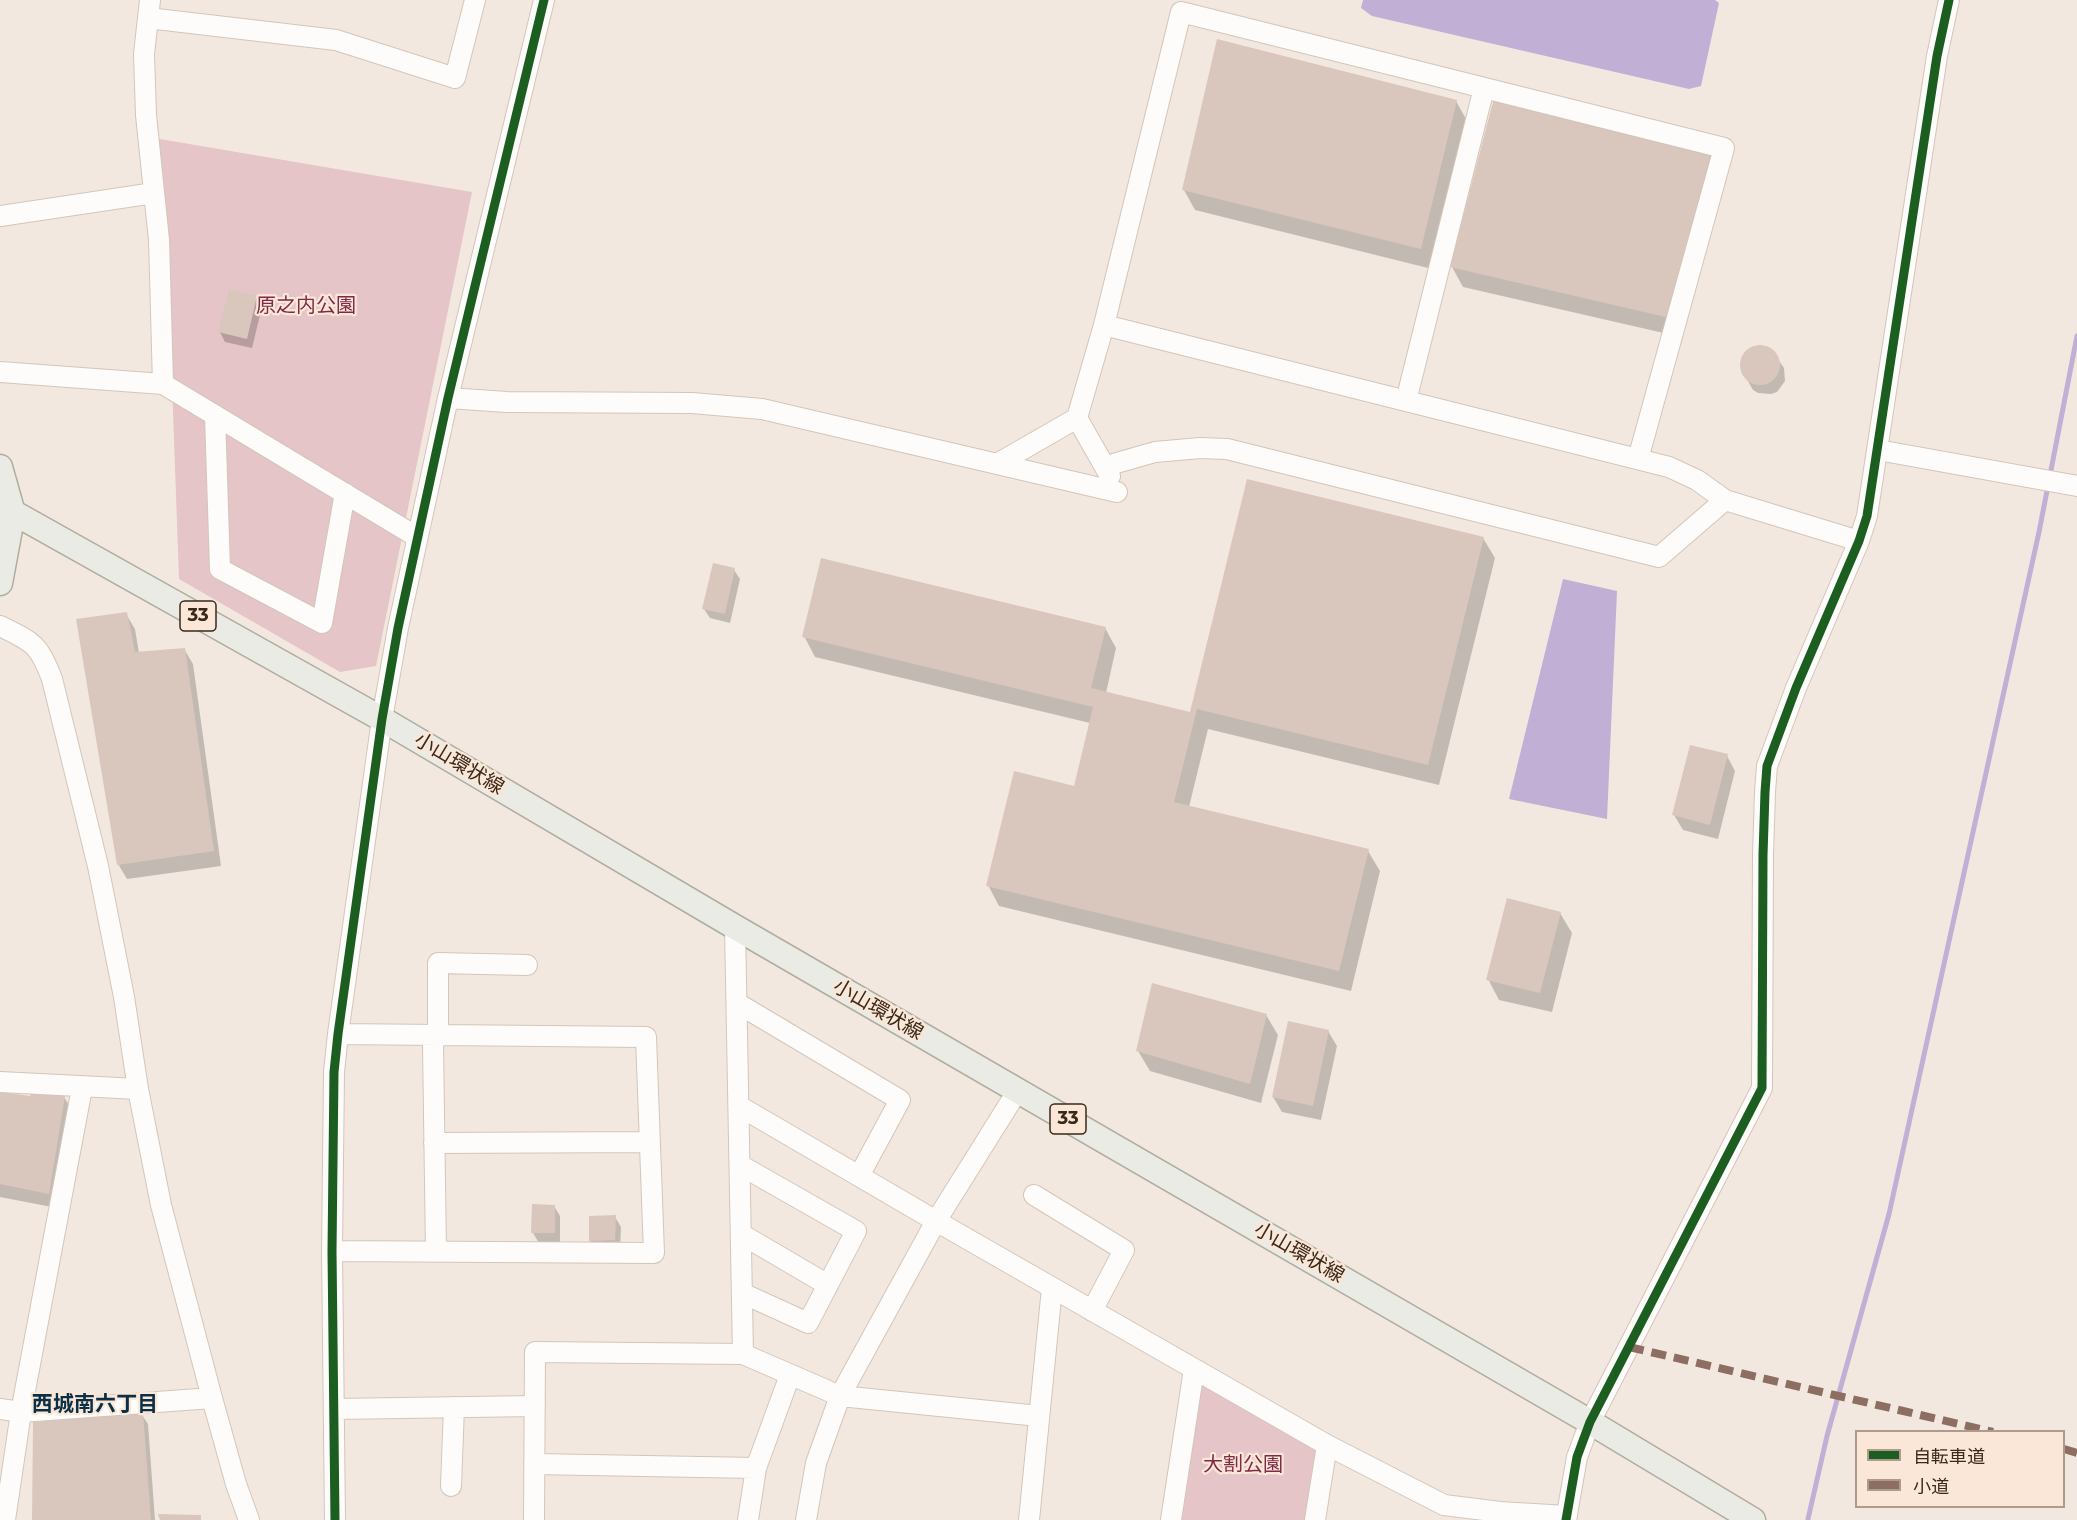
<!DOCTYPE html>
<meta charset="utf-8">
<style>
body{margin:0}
#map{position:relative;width:2077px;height:1520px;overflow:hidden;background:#f3e8df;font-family:Montserrat,"Noto Sans JP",sans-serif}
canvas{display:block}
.legend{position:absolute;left:1855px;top:1430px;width:210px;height:78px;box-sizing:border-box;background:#fbe7d7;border:2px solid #ae9b8b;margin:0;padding:8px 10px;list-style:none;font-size:18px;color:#3a2818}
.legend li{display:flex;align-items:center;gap:12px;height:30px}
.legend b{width:30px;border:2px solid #ae9b8b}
</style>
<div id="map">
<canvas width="2077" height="1520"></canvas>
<ul class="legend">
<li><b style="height:8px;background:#1b5e20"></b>自転車道</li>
<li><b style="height:8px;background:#8d6e63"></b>小道</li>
</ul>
</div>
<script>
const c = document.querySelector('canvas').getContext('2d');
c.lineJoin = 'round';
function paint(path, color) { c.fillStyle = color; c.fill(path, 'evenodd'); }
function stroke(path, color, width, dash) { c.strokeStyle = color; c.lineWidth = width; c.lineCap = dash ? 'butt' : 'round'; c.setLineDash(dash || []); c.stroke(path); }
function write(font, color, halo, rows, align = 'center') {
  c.font = font + ' Montserrat,"Noto Sans JP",sans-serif'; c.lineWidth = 4.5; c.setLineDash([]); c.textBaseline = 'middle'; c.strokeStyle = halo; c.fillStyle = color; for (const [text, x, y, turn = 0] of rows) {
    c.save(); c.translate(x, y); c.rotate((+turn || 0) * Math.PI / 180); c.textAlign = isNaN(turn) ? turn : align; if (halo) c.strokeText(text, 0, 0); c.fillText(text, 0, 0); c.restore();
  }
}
const green = new Path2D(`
 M154,138L472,192L376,666L340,672L179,579L172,383Z
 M1198,1377L1323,1446L1311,1520H1176Z`);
const water = new Path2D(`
 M1363,0H1715L1719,3L1701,86L1689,89L1372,16L1361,8Z
 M1563,579L1617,591L1607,819L1509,799Z`);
const shadow = new Path2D(`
 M1456,101L1467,121L1432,269L1195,210L1184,190Z
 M1710,153L1722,173L1681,337L1463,287L1452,267Z
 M256,297L262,307L252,348L225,342L220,332Z
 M1757,346L1770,348L1784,368L1785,381L1777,392L1771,394L1758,393L1753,390L1741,369L1743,357L1751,348Z
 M1248,481L1483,538L1495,558L1439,785L1208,729L1189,807L1368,851L1380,871L1351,991L999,906L988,885L1075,787L1090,723L815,657L804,636L1105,628L1116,648L1106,693L1191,713Z
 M734,570L740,579L730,623L710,618L704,609Z
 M126,614L135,629L139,653L184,649L193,664L221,866L127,879L118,864Z
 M1727,756L1735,771L1718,839L1683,830L1674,815Z
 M1560,913L1572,933L1552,1012L1499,1000L1488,979Z
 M1266,1015L1278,1035L1261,1103L1150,1071L1138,1051Z
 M1328,1031L1337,1046L1321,1120L1282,1112L1273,1097Z
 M0,1094L32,1098L64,1097L73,1112L57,1208L0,1197Z
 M554,1206L560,1216V1243H539L533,1233Z
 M615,1217L621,1227L620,1250L596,1251L590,1241L591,1218Z
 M142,1415L148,1424L155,1520H33Z`);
const stream = new Path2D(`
 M1808,1519L1827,1436L1889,1214L2039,532L2077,336`);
const building = new Path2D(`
 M1217,39L1457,100L1421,249L1182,190Z
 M1494,98L1711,152L1670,318L1450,267Z
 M229,289L257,296L247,339L218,332Z
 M1740 365a20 20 0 1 1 40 0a20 20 0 1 1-40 0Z
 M1247,479L1484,537L1428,765L1197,709L1174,802L1369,849L1339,971L986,886L1014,771L1074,786L1093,707L802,637L821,558L1106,627L1091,688L1190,712Z
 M713,563L735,568L725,614L702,609Z
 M127,612L135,652L185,648L214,851L117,865L76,619Z
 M1690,745L1728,754L1710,825L1672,815Z
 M1507,898L1561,912L1540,993L1486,980Z
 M1152,983L1267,1014L1250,1084L1136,1051Z
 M1288,1021L1329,1030L1313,1106L1272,1097Z
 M32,1091L65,1096L49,1194L0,1184V1092L30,1096Z
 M532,1204L555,1205V1233H531Z
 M616,1215L615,1240L589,1241V1216Z
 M143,1413L151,1520H32L33,1422Z
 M158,1514L201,1515V1520H160Z`);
const minor = new Path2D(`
 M150,0L144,54L146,115L159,240L163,384
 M148,18L336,40L455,78L475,0
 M0,216L154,193
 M1104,325L1669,467L1697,480L1725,500L1859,541
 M0,372L163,384L417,537
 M448,398L507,402L692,403L762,409L1117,492
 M1406,401L1484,88
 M215,415L220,569L322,623L345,493
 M1077,418L1110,476
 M1878,450L2077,486
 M997,464L1077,418L1104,325L1181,12L1724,148L1638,459
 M1106,466L1155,452L1200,448L1227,449L1659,557L1725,500
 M0,626C33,642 39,644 52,679L98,866L124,997L138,1089L161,1205L212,1398L236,1484L249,1520
 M735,927L743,1354
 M737,1003L900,1100L859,1176
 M0,1082L138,1089
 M739,1106L936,1221L1327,1445L1444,1505L1500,1512L1567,1516
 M434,1143L650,1142
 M740,1165L856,1231L808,1323L742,1293
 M1034,1195L1124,1250L1092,1311
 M741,1234L828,1285
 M332,1251L654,1253L646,1037L338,1034
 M436,1252L433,1044L438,1035V963L527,965
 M0,1409L21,1412L212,1398
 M334,1409L535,1406
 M534,1464L756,1468
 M451,1486L454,1407
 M5,1520L21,1412L82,1088
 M335,1520L332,1251L334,1072L338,1034L382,719L398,628L448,398L544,0
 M534,1520L535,1352L743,1354L840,1396L1039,1416
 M748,1520L756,1468L790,1375
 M806,1520L816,1463L840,1396L936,1221L1018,1090
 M1029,1520L1052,1288
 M1171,1520L1194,1369
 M1315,1520L1327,1445
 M1566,1520L1577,1457L1590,1422L1762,1088L1763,855L1765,792L1767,766L1796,688L1859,541L1867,516L1937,56L1949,0`);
const major = new Path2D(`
 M0,467L13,513L0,583
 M0,505L382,719L735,927L1590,1422L1753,1520`);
const quiet = new Path2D(`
 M1629,1347L1993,1432
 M2064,1449L2077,1453`);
const cycleway = new Path2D(`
 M335,1520L332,1251L334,1072L338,1034L382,719L398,628L448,398L544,0
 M1566,1520L1577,1457L1590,1422L1762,1088L1763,855L1765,792L1767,766L1796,688L1859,541L1867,516L1937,56L1949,0`);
const shields = [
 [198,616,36],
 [1068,1119,36]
];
const shieldNames = [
 ["33",198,616],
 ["33",1068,1119]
];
const parkNames = [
 ["原之内公園",306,306],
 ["大割公園",1243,1465]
];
const streetNames = [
 ["小山環状線",459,764,31],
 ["小山環状線",878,1010,30],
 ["小山環状線",1299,1253,30]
];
const neighbourhoodNames = [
 ["西城南六丁目",95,1405]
];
paint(green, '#e5c5c8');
paint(water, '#c1afd6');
paint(shadow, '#0003');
stroke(stream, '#c1afd6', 5);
paint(building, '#d9c6bd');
stroke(minor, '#d4c5ba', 22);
stroke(major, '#b0ad9f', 27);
stroke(minor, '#fdfcfa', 20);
stroke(major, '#eaebe4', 24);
stroke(quiet, '#8d6e63', 8, [15, 8]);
stroke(cycleway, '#1b5e20', 9);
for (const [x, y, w] of shields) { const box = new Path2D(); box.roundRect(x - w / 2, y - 15, w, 30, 4.5); c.fillStyle = '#fbe7d7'; c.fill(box); stroke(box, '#3a2818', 1.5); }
write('bold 18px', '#3a2818', null, shieldNames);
write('20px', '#7f2a49', '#fbe7d7', parkNames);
write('20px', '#3a2818', '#fbe7d7', streetNames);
write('bold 21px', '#0a3048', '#fbe7d7', neighbourhoodNames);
</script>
